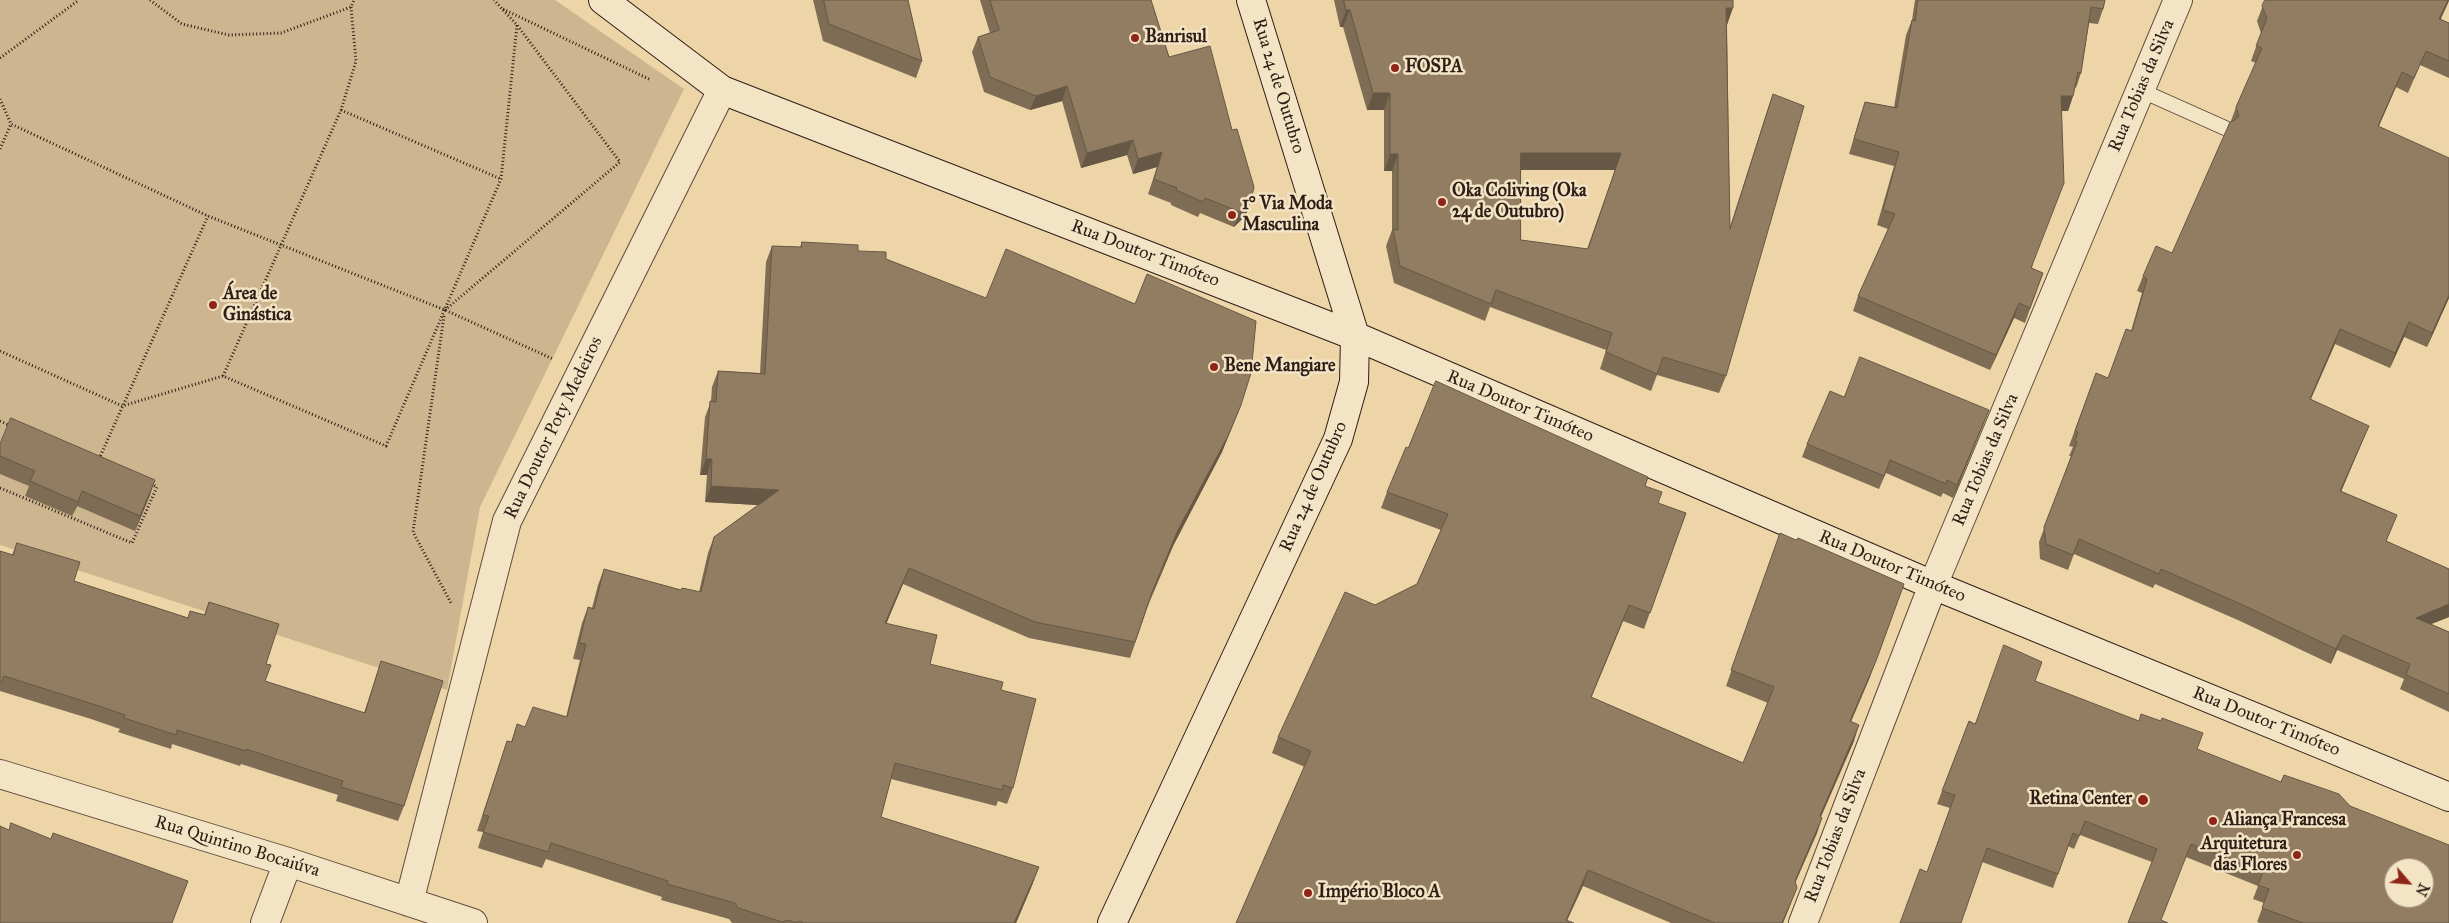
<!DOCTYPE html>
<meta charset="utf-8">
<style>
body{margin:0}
#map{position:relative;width:2449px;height:923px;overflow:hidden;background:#edd5a8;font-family:"IM FELL Great Primer",serif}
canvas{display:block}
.north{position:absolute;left:2384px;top:858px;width:50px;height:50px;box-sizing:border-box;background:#f3e4c6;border:1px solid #a59480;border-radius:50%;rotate:117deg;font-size:14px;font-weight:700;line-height:20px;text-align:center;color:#2f1d16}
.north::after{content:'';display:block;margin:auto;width:18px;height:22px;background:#8f2418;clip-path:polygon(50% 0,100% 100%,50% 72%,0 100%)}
</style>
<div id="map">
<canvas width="2449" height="923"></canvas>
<div class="north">N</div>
</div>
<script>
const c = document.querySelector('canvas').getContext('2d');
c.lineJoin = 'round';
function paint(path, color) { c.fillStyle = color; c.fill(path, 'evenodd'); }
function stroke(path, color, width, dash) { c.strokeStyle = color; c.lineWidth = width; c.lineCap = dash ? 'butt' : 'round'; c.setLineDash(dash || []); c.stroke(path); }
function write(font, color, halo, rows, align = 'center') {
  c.font = font + ' "IM FELL Great Primer",serif'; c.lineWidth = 5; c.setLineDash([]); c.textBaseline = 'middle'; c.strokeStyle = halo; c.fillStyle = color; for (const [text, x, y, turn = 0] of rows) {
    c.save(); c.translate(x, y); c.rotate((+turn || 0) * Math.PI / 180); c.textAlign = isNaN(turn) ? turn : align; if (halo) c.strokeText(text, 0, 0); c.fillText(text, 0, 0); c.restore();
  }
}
const green = new Path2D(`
 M0,0H555L684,89L480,507L447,690L0,545Z`);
const path = new Path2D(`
 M150,0L182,24L229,35L281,33L351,7L354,0
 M503,9L651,80
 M0,58L79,0
 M0,99L11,124L208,216L445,310L553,359
 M341,110L501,179
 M0,149L11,124
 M445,310L620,162L517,25L494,0
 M444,316L413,532L451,603
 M0,351L122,406L223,376L386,446L501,179L517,25
 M223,376L341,110L356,61L351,7
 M0,421L11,426
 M99,459L208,216
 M0,488L132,543L157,487L151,484`);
const service = new Path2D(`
 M2140,90L2225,128`);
const minor = new Path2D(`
 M1803,923L1933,585L2178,0`);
const tertiary = new Path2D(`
 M0,774L288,862L473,923
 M409,902L507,521L722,90
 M265,923L288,862`);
const secondary = new Path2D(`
 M603,0L722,90L1355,336L1933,585L2449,797
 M1112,923L1338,439L1354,382L1355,336L1251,0`);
const wall = new Path2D(`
 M813,0H908L922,61L916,78L823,41Z
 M980,0H1151L1169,57L1251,200L1246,215L1234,227L1200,213L1198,217L1171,205V203L1148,194L1157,167L1133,174L1127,155L1081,168L1062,101L1030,110L984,92L972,52L978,37L990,33Z
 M1334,0H1733L1727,25L1730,227L1767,111L1773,94L1726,376L1719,393L1657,375L1651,391L1600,369L1606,350L1490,307L1485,321L1394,283L1386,246L1392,230V171H1384V110H1367L1343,27H1340ZM1521,170H1615L1587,249L1521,240Z
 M1915,0H2105L2103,9L2098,24L2089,23L2081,73L2076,88L2075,87L2073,96L2068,111H2062L2032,268L2043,273L2025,323L2014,318L1990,370L1853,311L1858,296L1888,229L1877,225L1894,166L1849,154L1860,117L1865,102L1894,107L1906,35L1912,20Z
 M2265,0L2441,19L2449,23V78L2420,65L2408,93L2396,87L2379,126L2449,298L2427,347L2404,337L2390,368L2335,344L2311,399L2363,440L2341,491L2397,515L2386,541L2449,569V617L2431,624L2449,632V712L2400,689L2404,679L2337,650L2331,664L2240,621L2155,584L2153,588L2074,554L2068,570L2040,559L2039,542L2071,456H2069L2073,447L2069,446L2096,373L2108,378L2131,331L2142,293L2137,291L2143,276L2172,253L2231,121L2236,107L2256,63L2251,61L2261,33L2257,21Z
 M802,242L858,251L886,259L1241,405L1222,452L1173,546L1149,603L1130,658L1029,638L903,584L886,623L930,664L1001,690L1013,788L1007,804L998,801L996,806L891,779L881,817L1033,883L1016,923H732L729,919L661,900L662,897L546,859L542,868L478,848L483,832L477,831L507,741L511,742L517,724L525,727L566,717L580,660L573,659L582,623L588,607L592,608L598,585L604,569L681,590L699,592L708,553L714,537L758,505L705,502L707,475H700L705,417L711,401L712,387L718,371L760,373L766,262L772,246L800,247Z
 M1844,397L1989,410L1953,498L1943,493L1941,497L1886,473L1879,489L1802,457L1807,444Z
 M0,444L150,495L135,531L77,506L72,516L25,496L29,486L0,474Z
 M1408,448L1645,486L1658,504L1686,513L1644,629L1623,621L1591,697L1743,763L1768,703L1726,686L1780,533L1870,677L1851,722L1854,741L1821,817L1817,833L1795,883L1791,903L1783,923H1671L1583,886L1236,923L1305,767L1272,753L1278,737L1375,605L1417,584L1441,530L1381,508L1387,492Z
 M17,543L74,581L188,618L190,611L204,615L209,602L266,664L265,681L364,713L381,661L404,806L398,821L336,801L338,795L241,764L240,766L172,744L171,749L118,732L120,729L91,719L0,691V551L12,555Z
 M2035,681L2197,749L2449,923H2260L2257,922L2264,903L2253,899L2258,886L2186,857L2128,923L2152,862L2080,835L2074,849L2068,846L2053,888L1982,862L1927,872L1950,808L1937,804L1969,721L1975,724Z`);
const shadedWall = new Path2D(`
 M2448,0H2449V1L2434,34L2439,19Z
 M1726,8H1733L1727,25Z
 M1346,10H1350L1343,27H1340Z
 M2402,72L2396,87L2372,141L2378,126Z
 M1067,86L1062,101L1030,110L1036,96Z
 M1373,93H1390L1384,110H1367Z
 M2061,96H2073L2068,111H2056Z
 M1133,140L1127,155L1081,168L1087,153Z
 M1162,152L1157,167L1133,174L1138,159Z
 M1521,153H1621L1615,170H1515Z
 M1390,154H1398L1392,171H1384Z
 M1251,200L1246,215L1234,227L1240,212Z
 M2449,295V298L2427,347L2432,333Z
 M2019,303L2014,318L1990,370L1996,355Z
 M2409,322L2404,337L2390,368L2395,353Z
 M2340,329L2335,344L2304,414L2310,399Z
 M1241,405L1222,452L1173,546L1147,608L1178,530Z
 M1989,410L1984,423L1953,498L1957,485Z
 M2369,426L2363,440L2335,506L2340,491Z
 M706,459H712L707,475H700Z
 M155,480L150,495L135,531L140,516Z
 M711,486L779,490L774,506L705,502Z
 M82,491L77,506L72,516L78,502Z
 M909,568L903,584L880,639L885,623Z
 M2449,604V617L2411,632L2416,618Z
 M1629,605L1623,621L1585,713L1591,697Z
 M2343,635L2337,650L2331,664L2336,649Z
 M1876,661L1870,677L1844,737L1850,721Z
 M1859,725L1854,741L1814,832L1820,816Z
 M1822,818L1817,833L1789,897L1795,881Z
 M1039,867L1033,883L1016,923H1014Z
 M1588,870L1583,886L1566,923H1565Z
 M1797,888L1783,923H1782Z`);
const building = new Path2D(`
 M824,0H908L922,61L829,24Z
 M990,0H1151L1169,57L1210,46L1232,130L1237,129L1254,187L1251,200L1240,212L1205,198L1203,202L1176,190L1177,188L1154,179L1162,152L1138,159L1133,140L1087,153L1067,86L1036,96L990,77L978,37L999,30Z
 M1344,0H1733V8H1726L1730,229L1773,94L1804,106L1726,376L1663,357L1657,374L1606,352L1612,333L1496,290L1491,304L1400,266L1393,229L1398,230V154H1390V93H1373L1350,10H1346ZM1521,153H1621L1588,249L1521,240Z
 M1918,0H2105L2103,9L2091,7L2081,73L2078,72L2073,96H2061L2064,183L2031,268L2043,273L2030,308L2019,303L1996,355L1858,296L1895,214L1883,210L1899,152L1854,139L1865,102L1897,108L1912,20L1915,21Z
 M2265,0H2448L2439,19L2449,23V61L2426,51L2414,78L2402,72L2378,126L2449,158V295L2432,333L2409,322L2395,353L2340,329L2310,399L2369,426L2340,491L2397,515L2386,541L2449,569V604L2416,618L2449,632V694L2406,675L2410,664L2343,635L2336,649L2245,606L2161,569L2159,574L2079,539L2073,555L2046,544L2044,527L2077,442L2075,441L2078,432L2075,431L2096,373L2108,378L2126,329L2132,331L2147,279L2143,276L2156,246L2172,253L2230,122L2235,120L2239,116L2236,107L2262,48L2256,46L2267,18L2262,6Z
 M802,242L858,245V251L886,252V259L986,298L1006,249L1135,304L1147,274L1256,321L1251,373L1241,405L1228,436L1178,530L1152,592L1135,642L1035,622L909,568L885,623L937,635L930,664L1003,682L1001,690L1036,699L1013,788L1003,785L1002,790L895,763L881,817L1039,867L1014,923H804L798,921L797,923L787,920L782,922L738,908L735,903L667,884L668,881L551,843L548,852L483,832L489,816L483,815L507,741L512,742L517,724L525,727L533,707L567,717L586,644L579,643L588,607L594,609L604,569L681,590L682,588L701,592L714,537L779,490L711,486L712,459H706L710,401L716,402L718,371L765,374L772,246L801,247Z
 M1860,357L1989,410L1957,485L1947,480L1946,484L1890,460L1884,476L1807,444L1830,391L1844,397Z
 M1436,381L1648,477L1645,486L1662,492L1658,503L1686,513L1650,613L1629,605L1591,697L1743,763L1774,687L1731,670L1780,533L1796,540L1798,538L1904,584L1876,661L1850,721L1859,725L1820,816L1822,818L1795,881L1797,888L1782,923H1715L1588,870L1566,920L1574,923H1236L1311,751L1278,737L1345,592L1375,605L1417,584L1448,514L1387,492L1406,447L1408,448Z
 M11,418L155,480L140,516L82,491L78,502L30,481L35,471L0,456V444Z
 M17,543L80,562L74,581L188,618L190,611L205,615L209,602L279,624L266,664L271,665L265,681L365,713L381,661L443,681L404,806L341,787L343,781L246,749V751L177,730L176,735L124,718L125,715L96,705L4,676L2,682L0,681V551L13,555Z
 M2004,645L2042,662L2035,681L2139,721L2141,714L2161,721L2162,718L2203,733L2197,749L2281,782L2284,775L2339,794L2350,806L2449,845V923H2303L2262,908L2269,889L2258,885L2263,872L2191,844L2161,920L2168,923H2128L2157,849L2085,821L2079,836L2073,833L2058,874L1987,848L1961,923H1900L1920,869L1927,872L1955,795L1942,791L1969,721L1975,724ZM2394,868H2424V898H2394Z
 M11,823L51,839L53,833L188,881L172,923H0V826L9,830Z`);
const markers = [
 [1135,38,5,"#8f2418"],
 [1395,68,5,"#8f2418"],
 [1442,202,5,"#8f2418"],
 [1232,215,5,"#8f2418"],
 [213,305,5,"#8f2418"],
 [1214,367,5,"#8f2418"],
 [2143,800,6,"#8f2418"],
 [2213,821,5,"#8f2418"],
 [2297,855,5,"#8f2418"],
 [1308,893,5,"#8f2418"]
];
const poiNames = [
 ["Banrisul",1145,38],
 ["FOSPA",1405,68],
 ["Oka Coliving (Oka",1452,192],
 ["24 de Outubro)",1452,213],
 ["1° Via Moda",1242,205],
 ["Masculina",1242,226],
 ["Área de",223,295],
 ["Ginástica",223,316],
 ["Bene Mangiare",1224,367],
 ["Retina Center",2132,800,"right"],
 ["Aliança Francesa",2223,821],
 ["Arquitetura",2287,845,"right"],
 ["das Flores",2287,866,"right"],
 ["Império Bloco A",1318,893]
];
const streetNames = [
 ["Rua 24 de Outubro",1278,86,73],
 ["Rua Tobias da Silva",2142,86,-67],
 ["Rua Doutor Timóteo",1145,254,21],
 ["Rua Doutor Timóteo",1520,407,23],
 ["Rua Doutor Poty Medeiros",554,428,-64],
 ["Rua Tobias da Silva",1986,460,-67],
 ["Rua 24 de Outubro",1314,487,-66],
 ["Rua Doutor Timóteo",1892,567,23],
 ["Rua Doutor Timóteo",2266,722,22],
 ["Rua Tobias da Silva",1836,836,-69],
 ["Rua Quintino Bocaiúva",237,847,17]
];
paint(green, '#cdb68f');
stroke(service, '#5e4b3a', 16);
stroke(minor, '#5e4b3a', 30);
stroke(tertiary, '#5e4b3a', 30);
stroke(secondary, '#2f1d16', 30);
stroke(path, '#2f1d16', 3, [1, 2.5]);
stroke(service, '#f3e4c6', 14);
stroke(minor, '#f3e4c6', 28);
stroke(tertiary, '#f3e4c6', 28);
stroke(secondary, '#f3e4c6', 28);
paint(wall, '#7e6c54');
paint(shadedWall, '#665845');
paint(building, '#927d62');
stroke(building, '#665845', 1);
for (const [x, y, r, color] of markers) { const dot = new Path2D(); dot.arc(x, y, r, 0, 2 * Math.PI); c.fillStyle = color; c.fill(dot); stroke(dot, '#f3e4c6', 2); }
write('bold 18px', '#2f1d16', '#f3e4c6', poiNames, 'left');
write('18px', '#2f1d16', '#f3e4c6', streetNames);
</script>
